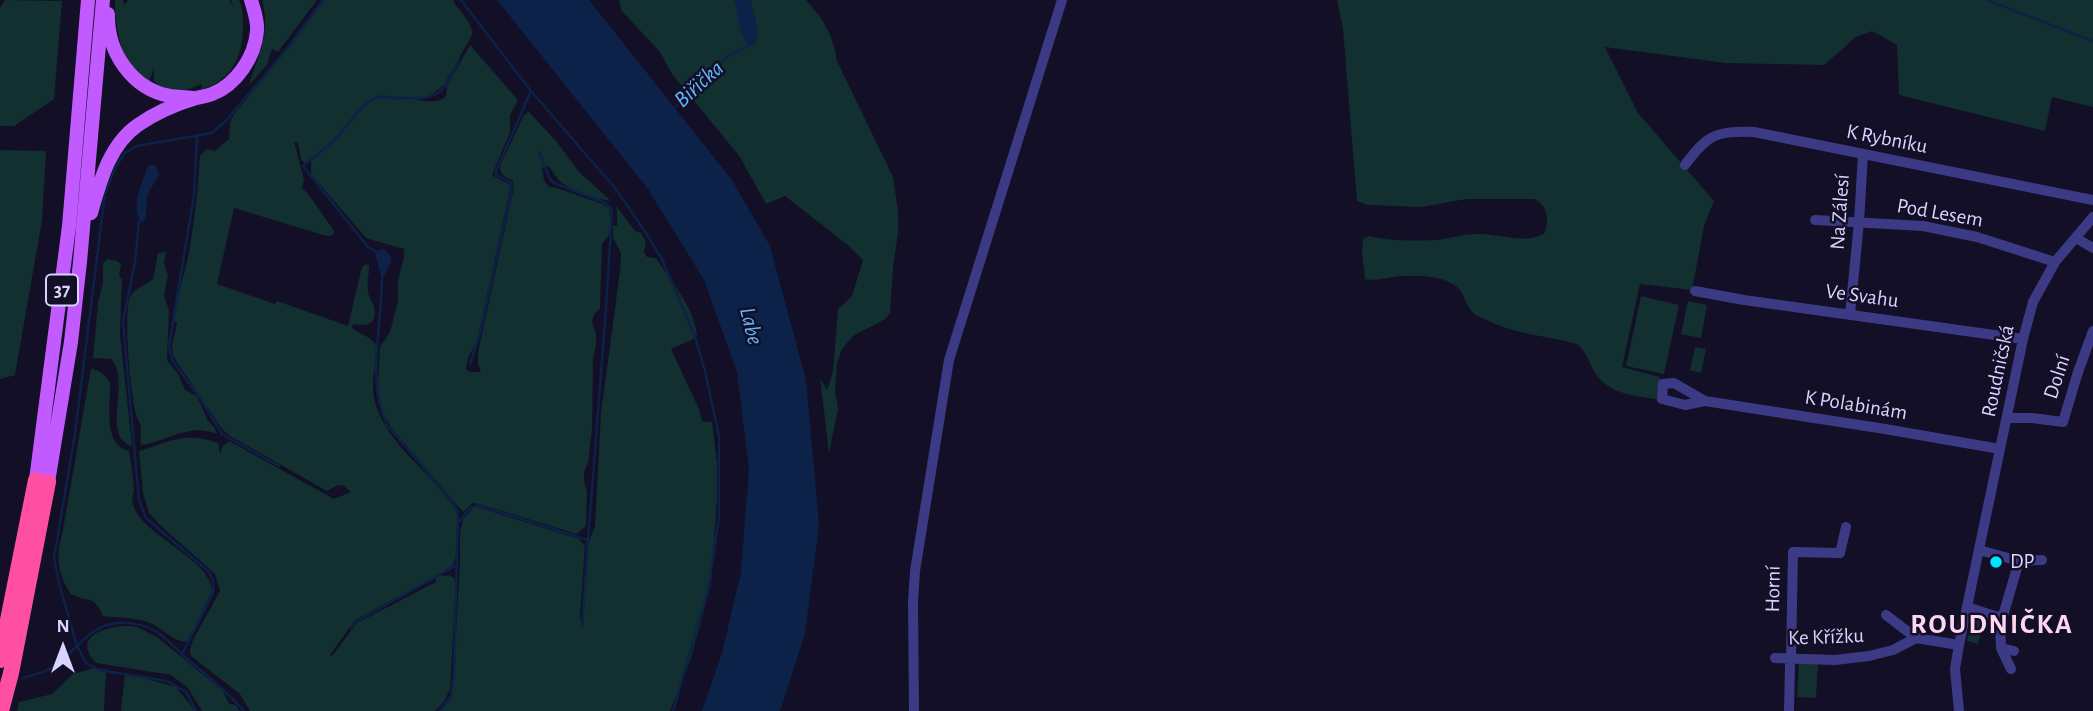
<!DOCTYPE html>
<meta charset="utf-8">
<style>
body{margin:0}
#map{position:relative;width:2093px;height:711px;overflow:hidden;background:#130f26;font-family:"Alegreya Sans",sans-serif}
canvas{display:block}
.north{position:absolute;left:28px;top:613px;width:70px;height:70px;-webkit-text-stroke:5px #130f26;paint-order:stroke;rotate:0deg;font-size:19px;font-weight:700;line-height:28px;text-align:center;color:#d9d4ff}
.north::after{content:'';display:block;margin:auto;width:24px;height:32px;background:#d9d4ff;clip-path:polygon(50% 0,100% 100%,50% 72%,0 100%)}
</style>
<div id="map">
<canvas width="2093" height="711"></canvas>
<div class="north">N</div>
</div>
<script>
const c = document.querySelector('canvas').getContext('2d');
c.lineJoin = 'round';
function paint(path, color) { c.fillStyle = color; c.fill(path, 'evenodd'); }
function stroke(path, color, width, dash) { c.strokeStyle = color; c.lineWidth = width; c.lineCap = dash ? 'butt' : 'round'; c.setLineDash(dash || []); c.stroke(path); }
function write(font, color, halo, rows, align = 'center') {
  c.font = font + ' "Alegreya Sans",sans-serif'; c.lineWidth = 5; c.setLineDash([]); c.textBaseline = 'middle'; c.strokeStyle = halo; c.fillStyle = color; for (const [text, x, y, turn = 0] of rows) {
    c.save(); c.translate(x, y); c.rotate((+turn || 0) * Math.PI / 180); c.textAlign = isNaN(turn) ? turn : align; if (halo) c.strokeText(text, 0, 0); c.fillText(text, 0, 0); c.restore();
  }
}
const green = new Path2D(`
 M5,0L62,1L54,99L14,126H0V8Z
 M115,0H123L124,5L128,0H229L234,8L231,0H239C243,9 243,17 243,27C243,65 223,90 185,92L201,89L202,88L201,84C187,92 166,94 154,81V68L149,82C121,67 115,29 115,0Z
 M262,0H317L278,52L272,49L267,65L249,85C259,52 271,35 262,0Z
 M324,0H453C459,13 473,21 472,35L444,85L431,95L416,100C426,101 438,104 446,96L447,86L470,45L518,100L510,115V132L492,175L510,185V189L477,341L468,358L466,369L470,372H481L478,364V352L514,187L513,181C506,177 500,176 500,166L524,115L529,112L556,141L579,172L611,201C595,199 575,193 562,183C556,179 554,171 548,166L542,168L544,180L549,187H554L603,204L610,209V234L602,244L600,309C596,312 594,314 593,318C591,324 595,328 596,334C598,346 591,356 593,368L592,429L588,463L584,472V481L587,492L586,526L577,534L479,504L473,503L463,512L392,429L381,410L378,386L380,347L390,332L395,313L398,300V280L404,257V249L366,238L311,174V161L315,156L304,163L301,159L298,143L294,142L304,179L302,188C309,193 326,220 333,229L334,234L329,236L323,235L234,208L217,284L275,304L277,301L348,326L362,267L366,264L369,266C369,275 366,287 369,296C371,303 372,299 374,307C378,325 367,326 353,324L352,327C358,336 371,334 376,346C377,365 369,385 376,405C387,441 421,465 444,494C449,501 456,508 458,517C460,530 457,546 455,560L453,565L440,574L442,576L449,575L454,578L456,586L450,689L444,702L435,711H250L240,694L191,656L190,649L193,640L220,591L215,574L160,525L149,513L143,493L139,451C171,442 184,431 218,443L220,453L223,446L229,441L334,499L351,492L343,485L336,486L327,491L230,436L222,429L173,356L172,345L177,323L174,321C176,299 183,279 188,258C194,224 198,190 200,156L206,149L215,151L229,139L230,122L235,113L291,45ZM435,577L436,582L357,623L332,656L330,655L355,620Z
 M619,0H734L738,14L757,26L750,0H806C825,22 832,32 837,61L893,177L898,211V232L893,268L890,313L885,319L853,336L842,349L837,363L835,391L838,409L829,453L820,378L827,390L833,372L838,309L852,296L863,260L849,246L785,196L766,204L740,157L672,74L660,52L621,10Z
 M1337,0H2093V107L2052,97L2045,131L1899,95L1897,45L1872,31L1856,37L1824,65L1726,63L1605,47L1638,113L1714,201L1704,226L1692,290L1640,284L1622,367L1660,377L1662,400C1640,396 1613,396 1598,377C1590,367 1588,353 1577,344C1545,335 1514,335 1483,318C1480,317 1476,316 1473,313C1464,304 1465,289 1451,283C1433,274 1406,275 1387,278C1378,279 1374,281 1365,279L1362,252L1363,239L1369,236C1389,241 1414,241 1435,240C1450,239 1464,233 1479,234C1501,234 1523,244 1544,234C1550,220 1548,206 1534,199H1466L1421,207L1368,205L1357,201L1343,29Z
 M0,150L46,151L42,220L15,375L0,379Z
 M616,206L635,231L641,233L646,242L644,252L647,257L656,258C671,282 694,307 697,335L691,340L671,349L699,409L702,421L712,422L717,463V499L711,584L690,661L670,711H439L448,702L453,689L460,562V531L463,520L474,506L579,539L585,546L580,617L582,623L588,544L595,526L601,413L620,271L621,253L613,238V225L617,226V214Z
 M166,252L164,263L168,275L164,295L169,311L167,360L178,374L185,390L197,396L208,421L214,427L217,434C190,422 166,442 141,445C140,438 142,430 140,424C139,420 136,417 136,414C131,396 122,308 131,295C137,287 146,285 153,279L158,253Z
 M107,259L117,261L121,264L119,276L122,279L120,334L132,446C100,436 132,380 111,359L93,358L98,303L103,283V264Z
 M1641,296L1679,305L1664,374L1626,366Z
 M1688,301L1707,305L1701,338L1681,334Z
 M1695,347L1706,349L1701,373L1690,370Z
 M91,368L102,373L110,382C111,402 102,446 129,451C131,463 133,476 134,489C134,494 131,499 133,505C143,536 212,560 212,591L194,630L186,642C172,641 163,628 150,623C135,617 119,618 103,616C92,593 91,604 71,594C56,573 56,553 63,530Z
 M1973,618L1984,622L1978,644L1967,641Z
 M129,626L137,627L157,637L223,691L229,704L235,705L240,711H202L188,688L171,675L96,663C71,636 106,626 129,626Z
 M1799,662L1818,663L1816,698L1797,697Z
 M94,668L106,669L104,711H17L19,702L52,694L73,674Z
 M125,673L176,687L195,711H121Z`);
const water = new Path2D(`
 M497,0H589L732,180L770,246L806,380L819,524L805,634L780,711H702L722,653L741,572L749,468L737,372L704,280L648,189Z
 M734,0H750L757,26L756,43L752,46C737,40 739,14 734,0Z
 M148,165H156L159,175L147,195L146,217L142,223C129,208 143,182 148,165Z
 M381,249L385,250L391,257V262L382,280L375,253Z`);
const stream = new Path2D(`
 M461,0L531,91L615,188L644,230L662,259L695,337L705,371L719,436V517L709,586L673,711
 M1987,0L2093,41
 M674,108L727,57L751,44
 M197,137L194,195L169,346L172,360L202,401L222,434L279,466
 M139,221L135,262L123,322L139,500L146,518L209,572L213,581V593L182,654
 M379,253L368,247L303,166C312,158 323,151 332,142C345,131 361,102 378,97C383,95 393,98 399,98C437,100 444,95 459,59
 M382,277C382,325 366,380 387,425L454,504L458,513L454,675L451,696L440,711
 M470,364L480,333L512,188L511,183L496,175V171L531,91
 M460,521L469,509L477,505L588,540L606,309L612,211L606,203L554,183L550,179L539,152
 M351,628L357,621L455,566
 M582,628L588,540
 M22,678C34,675 47,672 57,664C70,654 80,641 93,632C111,619 138,621 155,631C168,639 177,650 188,660C208,676 227,692 244,711
 M196,711L186,692L167,681L99,670L86,663L77,646L60,587L54,558L75,433L105,193L116,166L125,153L137,146L212,133L226,121L289,46L323,0`);
const minor = new Path2D(`
 M1685,165C1708,134 1716,131 1754,132L2093,200
 M1815,220L1923,226L1977,237L2055,262
 M2076,238L2093,248
 M1695,291L1744,300L2023,339
 M1850,314L1859,222L1863,154
 M1705,401L1674,383L1663,384L1662,399L1685,405L1705,401L1885,429L2000,449
 M2007,418H2032L2063,422L2078,372L2093,331
 M1979,550L2019,561L2042,560
 M1967,607L2001,618
 M1886,615L1916,638
 M2001,648L2014,651
 M1775,658L1835,660L1869,656L1893,650L1916,638L1959,645
 M1791,658L1793,552L1840,553L1846,527
 M2011,669L2001,648L2000,626L2019,561
 M914,711L913,602L915,571L949,360L1062,0
 M1789,711L1790,664
 M1959,711L1955,669L1959,645L2023,339L2033,302L2055,262L2093,217`);
const major = new Path2D(`
 M108,14C107,52 132,89 170,96C177,97 185,97 192,98
 M91,213C100,182 109,145 138,125C155,113 176,104 196,98C201,97 207,96 212,94C236,85 255,57 257,31C258,20 254,11 251,0
 M36,480L69,226L88,0
 M48,482L71,342L80,262L103,0`);
const highway = new Path2D(`
 M0,660L36,480
 M1,711L11,673L48,482`);
const markers = [
 [1996,562,7,"#00e5ff"]
];
const shields = [
 [62,290,32]
];
const shieldNames = [
 ["37",62,290]
];
const streetNames = [
 ["K Rybníku",1887,139,11],
 ["Na Zálesí",1840,212,-86],
 ["Pod Lesem",1940,213,10],
 ["Ve Svahu",1862,296,8],
 ["Roudničská",1998,371,-78],
 ["Dolní",2057,377,-72],
 ["K Polabinám",1856,405,9],
 ["Horní",1773,589,-89],
 ["Ke Křížku",1826,637,-2]
];
const poiNames = [
 ["DP",2010,562]
];
const waterNames = [
 ["Biřička",699,84,-42],
 ["Labe",751,326,76]
];
const districtNames = [
 ["ROUDNIČKA",1992,625]
];
paint(green, '#12302f');
paint(water, '#0c2248');
stroke(stream, '#0c2248', 2.5);
stroke(minor, '#3d3a85', 10);
stroke(major, '#c25bff', 14);
stroke(highway, '#ff4fa3', 16);
for (const [x, y, r, color] of markers) { const dot = new Path2D(); dot.arc(x, y, r, 0, 2 * Math.PI); c.fillStyle = color; c.fill(dot); stroke(dot, '#130f26', 2.5); }
for (const [x, y, w] of shields) { const box = new Path2D(); box.roundRect(x - w / 2, y - 15.5, w, 31, 5); c.fillStyle = '#130f26'; c.fill(box); stroke(box, '#d9d4ff', 2); }
write('bold 19px', '#d9d4ff', null, shieldNames);
write('21px', '#d9d4ff', '#130f26', streetNames);
write('21px', '#d9d4ff', '#130f26', poiNames, 'left');
write('italic 23px', '#62b6ff', '#130f26', waterNames);
c.letterSpacing = '2px';
write('bold 28px', '#ffd6f0', '#130f26', districtNames);
c.letterSpacing = '0px';
</script>
